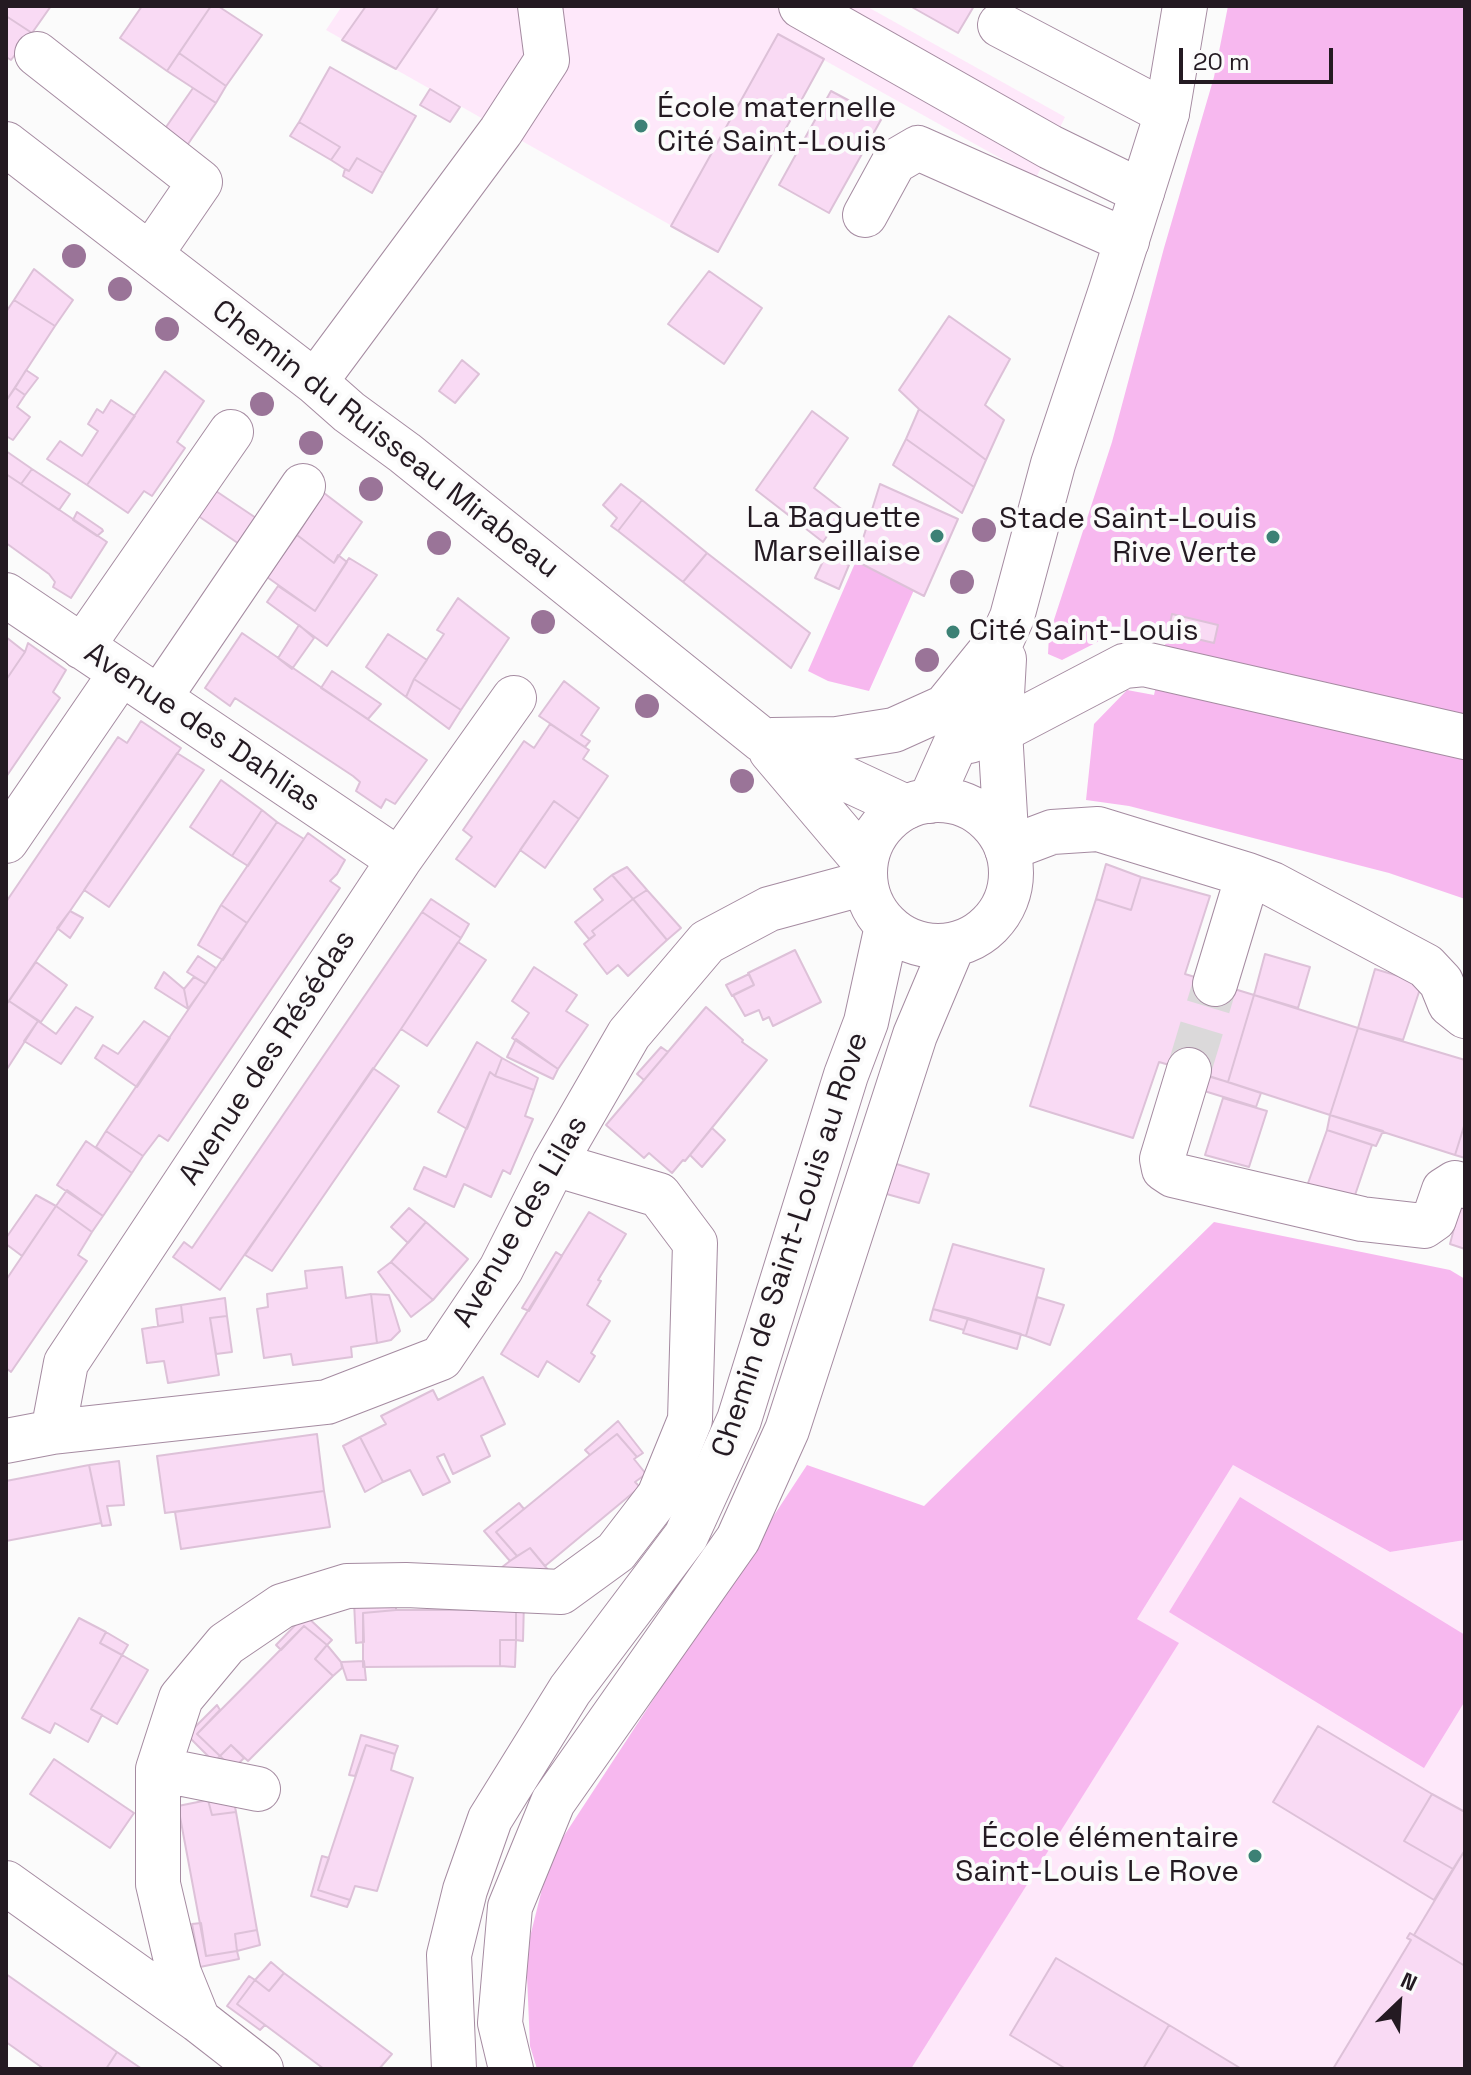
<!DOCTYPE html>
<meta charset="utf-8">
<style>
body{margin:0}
#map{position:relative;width:1471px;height:2075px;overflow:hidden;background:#fbfbfb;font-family:"Space Grotesk",sans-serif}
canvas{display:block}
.frame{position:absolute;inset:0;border:8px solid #241a22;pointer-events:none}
.north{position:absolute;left:1359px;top:1963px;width:80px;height:80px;-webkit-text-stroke:6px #fbfbfb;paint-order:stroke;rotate:25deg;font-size:22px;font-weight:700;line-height:32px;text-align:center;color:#241a22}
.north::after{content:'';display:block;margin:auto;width:28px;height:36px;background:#241a22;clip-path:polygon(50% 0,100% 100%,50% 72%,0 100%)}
.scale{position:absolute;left:1179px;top:48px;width:154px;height:36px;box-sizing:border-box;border:4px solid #241a22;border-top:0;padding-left:10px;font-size:24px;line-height:28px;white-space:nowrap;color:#241a22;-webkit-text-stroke:6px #fbfbfb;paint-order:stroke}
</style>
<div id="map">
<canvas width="1471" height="2075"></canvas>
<div class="frame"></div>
<div class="north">N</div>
<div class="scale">20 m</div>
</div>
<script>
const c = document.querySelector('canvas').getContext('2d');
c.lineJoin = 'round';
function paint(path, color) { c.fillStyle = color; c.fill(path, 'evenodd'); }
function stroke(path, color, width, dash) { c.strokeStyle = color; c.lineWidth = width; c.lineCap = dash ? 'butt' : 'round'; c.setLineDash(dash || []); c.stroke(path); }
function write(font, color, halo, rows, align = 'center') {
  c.font = font + ' "Space Grotesk",sans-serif'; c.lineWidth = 8; c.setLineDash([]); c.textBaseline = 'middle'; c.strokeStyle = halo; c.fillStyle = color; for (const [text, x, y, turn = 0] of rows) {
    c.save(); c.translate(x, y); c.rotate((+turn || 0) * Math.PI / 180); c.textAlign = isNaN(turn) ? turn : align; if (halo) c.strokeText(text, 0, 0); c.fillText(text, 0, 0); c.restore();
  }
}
const built = new Path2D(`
 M342,6H866L1065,117L1036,178L824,60L718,252L326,30Z
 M1233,1465L1390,1552L1465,1540V2069H911L1178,1643L1137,1619Z`);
const green = new Path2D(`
 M1228,6H1465V899L1389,873L1129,806L1086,800L1094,724L1127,690L1154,695L1168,632L1119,631L1062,660L1048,654L1049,635L1112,442L1164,248L1214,77Z
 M856,561L914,590L869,691L828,681L808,671Z
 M1214,1222L1450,1270L1465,1279V1540L1390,1552L1233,1465L1137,1619L1179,1643L911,2069H537L530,2046L526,1953L550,1857L807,1465L924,1506Z
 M1240,1497L1465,1635V1701L1424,1768L1169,1612Z`);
const building = new Path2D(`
 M6,6H51L32,33L6,16Z
 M142,6H211L167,71L120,38Z
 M211,6H218L262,35L226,86L179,53Z
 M366,6H439L396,69L342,40Z
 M910,6H974L958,33Z
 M6,16L32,33L11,60L6,57Z
 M778,34L824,59L718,252L671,226Z
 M179,53L226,86L216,103L167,71Z
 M330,67L416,116L383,173L357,158L349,171L345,169L331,160L340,147L299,122Z
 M193,88L216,103L186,147L164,130Z
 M430,89L460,107L450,122L420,105Z
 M831,91L882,118L829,213L779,185Z
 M299,122L340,147L331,160L290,136Z
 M357,158L383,173L372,193L343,176L345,169L349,171Z
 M34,269L73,300L55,326L14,300Z
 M709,271L762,308L724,364L668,324Z
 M14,300L55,326L6,401V312Z
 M949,316L1010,359L985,405L1004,420L986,460L919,409L899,390Z
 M462,360L479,374L455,403L439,391Z
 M26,370L38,378L25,395L15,388Z
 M165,371L204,401L177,442L185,448L152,496L144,491L128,513L87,485Z
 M15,388L25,395L17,407L30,417L13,440L6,436V401Z
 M111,400L135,416L87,485L47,459L60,441L82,456L98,431L88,424L97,409L103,413Z
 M919,409L986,460L974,487L906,439Z
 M812,411L848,438L814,488L844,511L823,542L756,490Z
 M906,439L974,487L962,513L893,465Z
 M6,451L32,469L21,484L6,474Z
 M32,469L70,494L59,510L21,484Z
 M6,474L107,542L71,598L53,587L55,582L49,574L6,543Z
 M621,484L642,500L618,531L611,526L617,518L603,505Z
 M880,484L958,519L924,596L856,561Z
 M207,485L262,522L245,548L191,511Z
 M324,493L362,522L334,563L297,535Z
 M642,500L707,553L683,582L618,531Z
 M77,512L102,529L103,531L97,536L73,520Z
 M297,535L334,563L338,555L347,562L315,611L267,577Z
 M707,553L810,633L791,668L683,582Z
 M825,557L849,565L839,589L815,578Z
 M349,558L377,575L327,646L267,602L278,586L315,611Z
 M458,598L509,638L461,710L414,679L444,634L437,630Z
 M1172,614L1218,625L1214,643L1197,639L1199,632L1170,623Z
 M1170,623L1199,632L1197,639L1168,631Z
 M299,625L314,638L292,669L278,658Z
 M242,633L427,760L395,804L386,799L381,808L356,791L360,782L353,776L235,698L230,706L205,688Z
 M388,634L427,660L414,679L406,697L366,667Z
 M6,637L25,652L6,680Z
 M28,643L66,670L53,692L60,698L6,777V680L25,652Z
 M332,671L381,704L368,719L321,688Z
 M414,679L461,710L449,729L406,697Z
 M564,681L599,708L581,735L590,741L585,747L539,716Z
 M141,721L181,748L6,1005V902L118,737L127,743Z
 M550,724L589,750L583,759L608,776L579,819L554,801L495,887L456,859L472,837L463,830L524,741L534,748Z
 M177,753L204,770L109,907L84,890Z
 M221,780L262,810L232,856L190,827Z
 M554,801L579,819L545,868L520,850Z
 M262,810L277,822L248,866L232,856Z
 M277,822L304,839L247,923L221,905Z
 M308,833L345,860L337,874L330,881L340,888L168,1141L159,1135L143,1156L106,1131Z
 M1106,864L1141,877L1131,910L1096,899Z
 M627,867L647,890L633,899L612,875Z
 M612,875L633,899L592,931L595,935L589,939L575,922L603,900L594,889Z
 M1141,877L1210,896L1185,974L1254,995L1228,1082L1159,1062L1133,1138L1030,1106L1096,899L1131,910Z
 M647,890L681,928L667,940L633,899Z
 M431,899L469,924L461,938L422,912Z
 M633,899L667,940L628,976L618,965L607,974L584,944L595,935L592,931Z
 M221,905L247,923L223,960L198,945Z
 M70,911L83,918L70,938L57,928Z
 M422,912L461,938L401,1029L220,1290L173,1257L184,1242L192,1248Z
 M458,942L486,960L427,1046L401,1029Z
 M795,950L821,1002L773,1026L769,1017L763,1020L759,1010L745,1016L733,995L754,985L748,973Z
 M1265,954L1310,967L1298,1008L1254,995Z
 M198,956L216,968L206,984L187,972Z
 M36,962L67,985L41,1022L9,1001Z
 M534,967L577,995L566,1011L588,1025L558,1069L512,1038L529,1013L512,1001Z
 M1375,969L1422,983L1403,1040L1358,1028Z
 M164,972L184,989L188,1009L155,988Z
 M749,974L754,985L732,996L726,985Z
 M194,977L206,984L188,1009L184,989Z
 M1254,995L1358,1028L1330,1115L1228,1082Z
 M9,1001L38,1021L7,1069L6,1005Z
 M76,1007L93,1017L61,1064L24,1041L38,1021L56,1034Z
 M706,1007L743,1040L742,1042L767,1060L685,1161L683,1160L672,1173L649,1153L644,1158L606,1125Z
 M144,1021L170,1038L137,1087L95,1058L103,1045L118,1054Z
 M1358,1028L1465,1060V1123L1455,1155L1330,1115Z
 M516,1039L558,1069L553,1079L507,1057Z
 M477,1042L502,1058L495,1076L490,1072L467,1129L438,1112Z
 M661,1047L668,1052L644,1080L637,1074Z
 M502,1058L538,1078L534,1090L495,1076Z
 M373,1068L399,1086L272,1271L245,1255Z
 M490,1072L495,1076L534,1090L525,1116L533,1119L510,1174L503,1170L491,1197L464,1184L454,1207L414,1189L424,1167L446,1177Z
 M1206,1075L1261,1093L1256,1107L1201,1090Z
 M1223,1098L1267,1111L1249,1167L1205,1155Z
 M1330,1115L1383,1131L1376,1146L1327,1130Z
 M1465,1123V1158L1455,1155Z
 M712,1128L725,1140L702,1167L690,1155Z
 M1327,1130L1372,1145L1353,1201L1307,1186Z
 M106,1131L143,1156L132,1173L96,1147Z
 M86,1141L132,1173L103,1216L57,1185Z
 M890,1162L929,1174L919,1203L883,1193Z
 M67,1190L103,1216L92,1232L56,1206Z
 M36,1195L56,1206L22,1256L6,1244V1238Z
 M1460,1205L1465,1206V1249L1450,1244Z
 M56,1206L92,1232L78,1255L87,1261L11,1372L6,1368V1280Z
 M409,1208L426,1222L408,1243L391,1227Z
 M589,1212L626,1234L598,1280L601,1281L587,1305L610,1321L591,1353L595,1356L579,1382L547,1361L538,1377L501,1354Z
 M426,1222L468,1259L433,1300L391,1262Z
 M953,1244L1044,1269L1026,1336L933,1309Z
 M556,1252L562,1256L529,1311L522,1308Z
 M391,1262L433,1300L411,1317L378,1272Z
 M342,1267L346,1298L371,1294L377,1343L351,1347L352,1357L293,1365L291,1354L264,1358L257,1309L268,1307L267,1294L307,1288L305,1271Z
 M371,1294L389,1295L400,1331L391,1340L377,1343Z
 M1037,1297L1064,1305L1050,1345L1026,1336Z
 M225,1298L227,1316L210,1318L219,1375L168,1383L164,1361L147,1363L142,1329L183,1322L181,1305Z
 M181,1305L183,1322L158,1326L156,1309Z
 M933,1309L968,1318L964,1330L930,1320Z
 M227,1316L232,1352L216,1354L210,1318Z
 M968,1318L1021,1334L1017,1349L963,1333Z
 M483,1377L505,1424L481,1436L490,1456L453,1474L444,1454L437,1457L450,1482L423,1495L410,1470L383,1482L360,1437L386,1424L381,1416L433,1390L438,1400Z
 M618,1421L643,1453L637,1457L617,1434L590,1455L585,1450Z
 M317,1434L324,1491L165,1513L157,1456Z
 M617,1434L637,1457L634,1459L646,1474L635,1482L640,1487L545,1566L530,1548L517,1556L496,1532L590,1455Z
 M360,1437L383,1482L365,1492L343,1446Z
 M119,1461L124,1505L107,1506L111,1525L102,1526L89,1465Z
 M89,1465L101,1523L6,1541V1481Z
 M324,1491L330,1527L181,1549L175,1512Z
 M519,1503L524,1509L496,1532L517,1556L510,1561L484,1531Z
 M530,1548L553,1576L497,1571L510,1561Z
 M524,1601L523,1641L516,1640V1610Z
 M354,1602H396V1610L363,1613L364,1642L356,1643Z
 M396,1610H516V1640H500V1666L363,1667V1613Z
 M305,1615L332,1640L327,1645L304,1626L281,1650L276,1645Z
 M79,1618L106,1632L100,1643L122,1655L91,1709L102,1715L88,1742L55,1723L50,1733L22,1718Z
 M304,1626L327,1645L315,1659L333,1676L248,1761L231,1745L220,1756L197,1734Z
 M106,1632L128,1645L122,1655L100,1643Z
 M500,1640H516L515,1667L500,1666Z
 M327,1645L341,1662L342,1668L333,1676L315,1659Z
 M122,1655L148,1670L117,1724L91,1709Z
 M364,1661L366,1680H347L341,1662Z
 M217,1705L220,1710L197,1734L220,1756L214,1762L187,1735Z
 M1318,1726L1432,1794L1404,1841L1453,1869L1434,1900L1273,1802Z
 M361,1735L398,1746L395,1754L366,1745L355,1776L349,1775Z
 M231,1745L244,1758L233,1769L220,1756Z
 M366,1745L395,1754L391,1770L413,1778L377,1891L355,1886L350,1900L318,1890Z
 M54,1759L134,1813L110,1848L30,1794Z
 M1432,1794L1465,1812V1850L1453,1869L1404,1841Z
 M233,1796L236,1812L212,1815L208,1800Z
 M208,1800L212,1815L236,1812L257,1930L235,1934L237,1951L206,1956L178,1806Z
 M1465,1850V1966L1414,1935Z
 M322,1856L329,1858L318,1890L350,1900L347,1907L311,1896Z
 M201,1923L206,1956L237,1951L239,1959L200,1967L192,1924Z
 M257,1930L260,1945L237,1951L235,1934Z
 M1410,1933L1465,1966V2069H1333L1411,1940L1407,1938Z
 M1056,1958L1169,2025L1143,2069H1066L1010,2035Z
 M271,1962L284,1973L269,1991L255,1980Z
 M284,1973L392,2054L379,2069H324L237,2004L255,1980L269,1991Z
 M6,1974L117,2052L106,2069H44L6,2042Z
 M249,1976L255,1980L237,2004L265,2025L260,2030L227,2006Z
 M1169,2025L1240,2068L1143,2069Z
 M117,2052L142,2069H106Z`);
const minorTunnel = new Path2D(`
 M1189,1070L1215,984`);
const minor = new Path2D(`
 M801,6L1050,147L1142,192
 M1000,25L1167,113
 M37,54L200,182L150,255
 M6,144L315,382L349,412L405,453L762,740L906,807
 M865,215L894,162L918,148L1127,241
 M315,382L501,131L547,60L540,6
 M6,595L399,860
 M82,647L231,432
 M159,698L303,486
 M772,740L837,739L894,730L945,707L988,654
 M969,741L1000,731L1124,666L1144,664L1465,737
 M771,751L865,862
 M6,841L121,673
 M1007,849L1052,832L1098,829L1248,875L1272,884L1426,966L1441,982L1450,1004L1465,1016
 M1215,984L1248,875
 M1189,1070L1162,1159L1164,1169L1173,1175L1362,1219L1424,1226L1434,1219L1444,1190L1455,1183L1465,1186
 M53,1432L66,1363L399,860L514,698
 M6,1441L53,1432L327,1402L441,1358L501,1269L554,1164L629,1034L707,942L769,909L865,883
 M158,1769L258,1789
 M6,1883L198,2020L261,2069
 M198,2020L179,1973L158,1884V1769L181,1698L226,1644L282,1606L347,1586L406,1585L561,1592L616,1552L659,1496L690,1420L695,1243L659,1195L554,1164`);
const major = new Path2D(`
 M1004,659L1000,731L1007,849
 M865 873a73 73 0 1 1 146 0a73 73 0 1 1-146 0Z
 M930,801L1012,617L1053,464L1111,290L1167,113L1185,6
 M454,2069L449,1955L465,1890L490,1819L570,1690L686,1536L739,1420L846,1075L866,1022L887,926
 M511,2069L500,2023L510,1907L553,1802L738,1539L787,1430L915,1035L953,945`);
const trees = [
 [74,256],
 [120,289],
 [167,329],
 [262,404],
 [311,443],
 [371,489],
 [984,530],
 [439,543],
 [962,582],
 [543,622],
 [927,660],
 [647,706],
 [742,781]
];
const markers = [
 [641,126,8,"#3c8175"],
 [937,536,8,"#3c8175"],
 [1273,537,8,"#3c8175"],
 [953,632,8,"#3c8175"],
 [1255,1856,8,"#3c8175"]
];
const poiNames = [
 ["École maternelle",657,109,"left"],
 ["Cité Saint-Louis",657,143,"left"],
 ["La Baguette",921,519],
 ["Marseillaise",921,553],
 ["Stade Saint-Louis",1257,520],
 ["Rive Verte",1257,554],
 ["Cité Saint-Louis",969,632,"left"],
 ["École élémentaire",1239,1839],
 ["Saint-Louis Le Rove",1239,1873]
];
const streetNames = [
 ["Chemin du Ruisseau Mirabeau",385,440,38],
 ["Avenue des Dahlias",202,728,34],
 ["Avenue des Résédas",268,1058,-57],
 ["Avenue des Lilas",521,1222,-60],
 ["Chemin de Saint-Louis au Rove",791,1245,-72]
];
paint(built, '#fee8fa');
paint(green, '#f7b8ef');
paint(building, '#f9daf4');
stroke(building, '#ddc1d8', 2);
stroke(minorTunnel, '#dbd9da', 44, [44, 22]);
stroke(minor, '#a58ba1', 46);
stroke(major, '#a58ba1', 46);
stroke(minor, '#fff', 44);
stroke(major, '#fff', 44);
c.fillStyle = '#9a7498';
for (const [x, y] of trees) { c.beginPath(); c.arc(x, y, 12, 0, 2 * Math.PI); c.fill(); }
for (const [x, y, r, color] of markers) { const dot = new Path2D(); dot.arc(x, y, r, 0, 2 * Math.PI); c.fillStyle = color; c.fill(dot); stroke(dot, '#fbfbfb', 3); }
write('30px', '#241a22', '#fbfbfb', poiNames, 'right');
write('30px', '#241a22', '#fbfbfb', streetNames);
</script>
